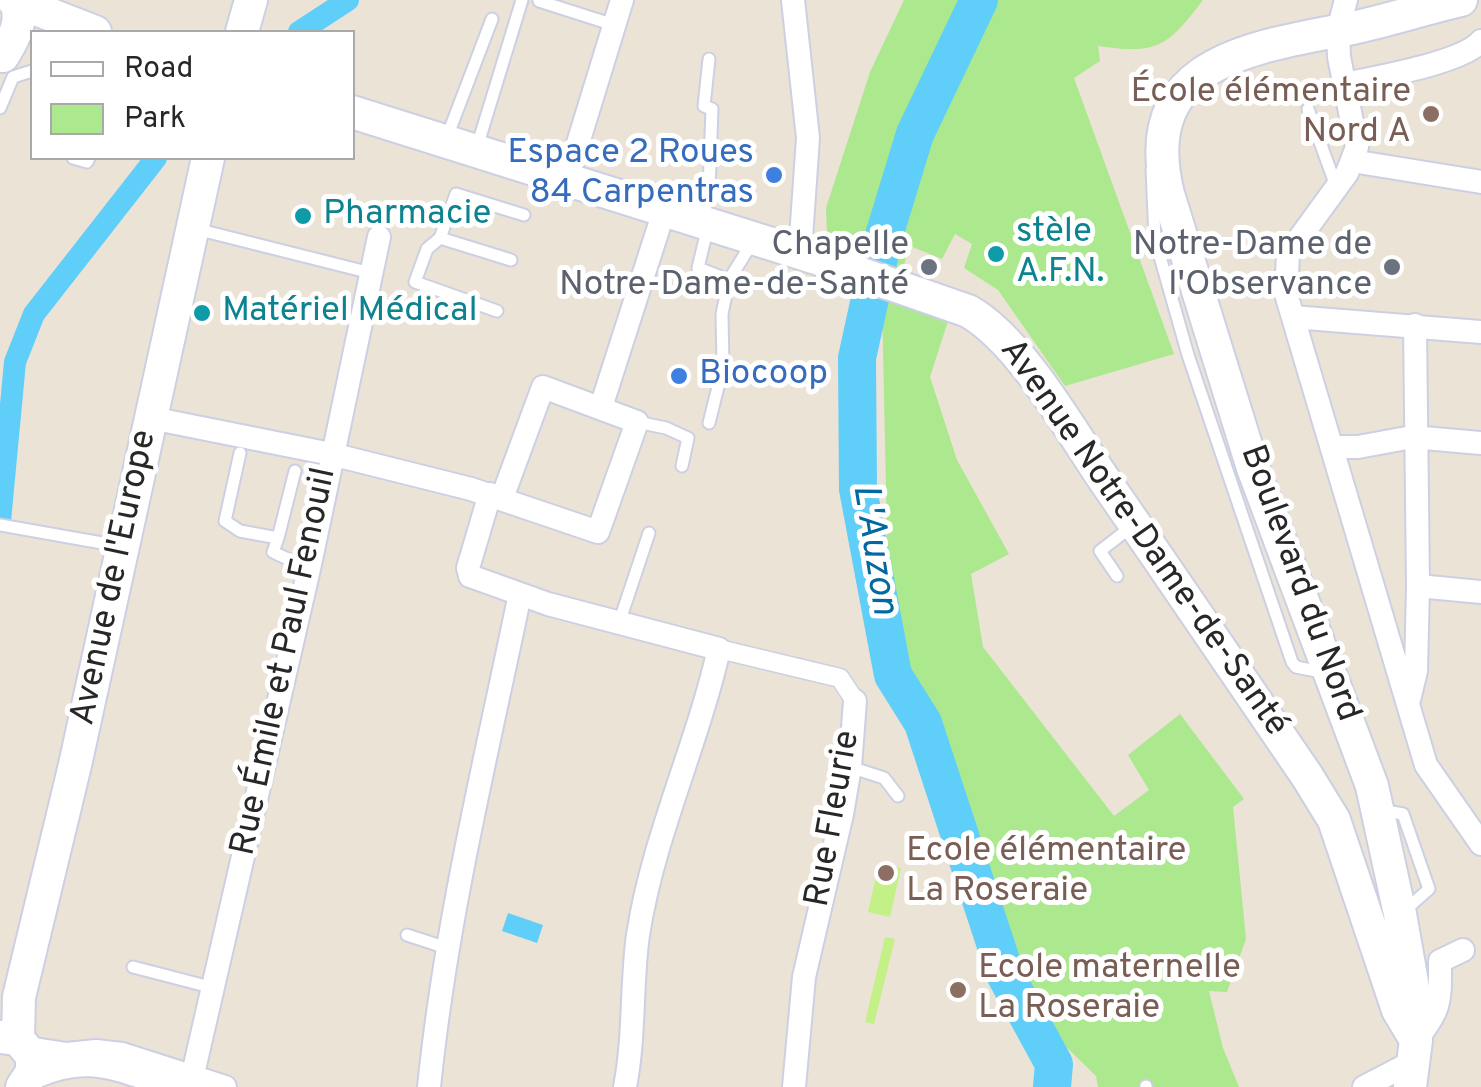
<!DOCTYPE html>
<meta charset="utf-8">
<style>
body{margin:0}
#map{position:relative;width:1481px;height:1087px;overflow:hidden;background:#ece3d7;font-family:Overpass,sans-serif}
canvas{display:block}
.legend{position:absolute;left:30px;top:30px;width:325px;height:130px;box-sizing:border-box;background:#fff;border:2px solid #a9a9a9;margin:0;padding:12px 18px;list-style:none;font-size:30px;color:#272727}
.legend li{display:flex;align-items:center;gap:20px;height:50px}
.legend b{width:50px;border:2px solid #a9a9a9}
</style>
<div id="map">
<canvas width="1481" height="1087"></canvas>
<ul class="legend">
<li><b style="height:12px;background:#fff"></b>Road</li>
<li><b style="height:28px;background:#abe88e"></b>Park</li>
</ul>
</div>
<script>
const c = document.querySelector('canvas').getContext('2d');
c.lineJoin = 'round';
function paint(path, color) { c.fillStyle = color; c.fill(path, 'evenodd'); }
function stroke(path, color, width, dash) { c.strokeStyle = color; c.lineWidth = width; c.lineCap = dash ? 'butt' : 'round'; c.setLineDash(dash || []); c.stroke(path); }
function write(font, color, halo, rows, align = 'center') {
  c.font = font + ' Overpass,sans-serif'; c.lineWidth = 10; c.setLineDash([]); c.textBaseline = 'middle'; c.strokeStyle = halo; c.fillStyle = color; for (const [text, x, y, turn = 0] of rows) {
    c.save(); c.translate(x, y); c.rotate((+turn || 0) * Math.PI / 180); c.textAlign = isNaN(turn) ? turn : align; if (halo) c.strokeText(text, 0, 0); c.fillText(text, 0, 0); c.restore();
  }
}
const green = new Path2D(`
 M904,0H1203C1168,46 1158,55 1098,46L1100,61L1074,78L1174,354L1065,386L998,290L964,268L972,244L955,234L942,259L910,246L893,298L949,318L930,377L957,460L1009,554L971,574L983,647L1114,816L1149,790L1128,755L1180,714L1244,799L1233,807L1246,939L1227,992L1209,991L1223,1048L1239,1087H1098L1096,1076L1056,1037L996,933L955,771L889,626L881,257L878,259L827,234L826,208L870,72Z`);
const pitch = new Path2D(`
 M879,863L901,868L890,917L868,912Z
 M885,937L895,939L874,1024L865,1022Z`);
const water = new Path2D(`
 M508,913L543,925L537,943L502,931Z`);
const canal = new Path2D(`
 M299,32L348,0
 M0,521L15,362L34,314L156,158`);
const river = new Path2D(`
 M979,0L915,134L883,239L857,358L858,489L893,675L923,723L1006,976L1054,1064L1052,1087`);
const service = new Path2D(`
 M539,1L614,25
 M0,108L13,77L32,71
 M1308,109L1336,186
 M447,137L492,19
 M477,147L522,0
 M73,158L87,162L89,158
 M1152,169L1155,239L1188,355L1292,662L1296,667L1326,673
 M703,218L709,190L712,109L704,106L709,59
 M708,226L698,268L729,280
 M196,229L371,273
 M440,238L511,260
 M497,311L415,282L427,249L440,238L456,194L524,215
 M637,422L666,428L688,438L682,466
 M709,423L723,367L722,314L729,280L753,241
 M240,453L225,521L240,531L278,538L273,552L309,569
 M0,525L119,546
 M278,538L295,471
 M1117,576L1100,551L1131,527
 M619,623L649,533
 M850,767L884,778L898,796
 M1381,810L1403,814L1429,889L1403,912
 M407,935L447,948
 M133,967L214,988
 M1146,1086V1087`);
const pedestrian = new Path2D(`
 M719,649L840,678L855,701`);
const minor = new Path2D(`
 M793,0L808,138L800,252
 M1346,0L1338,30L1339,57L1357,147L1347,173L1288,254L1286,294L1426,765L1481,844
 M1346,84C1377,77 1462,63 1481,41
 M1352,161L1481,182
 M567,179L622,0
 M1293,317L1481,332
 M601,407L664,211
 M151,418L331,454L471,489L598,532L637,422L543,387L502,498
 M1333,447H1358L1412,437L1481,443
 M490,494L468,568L470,576L548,604L719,649C697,746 653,837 638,935C631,985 635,1035 625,1087
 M1418,586L1481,592
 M1409,700L1416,671L1418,586L1415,325
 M1416,1040C1442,1008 1440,1001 1440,961L1463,950
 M28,1048L67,1054L96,1051L122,1054L225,1087
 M29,1080C86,1052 114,1069 171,1087
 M190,1087L309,569L379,237
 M429,1087C446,920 486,758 520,594
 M794,1087L804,977L842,814L850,767L855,701
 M1364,1087L1414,1061`);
const secondary = new Path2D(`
 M13,0L95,32
 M242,32L251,0
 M3,56C13,39 25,20 15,1
 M352,112L816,258L968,311C1020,340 1071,431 1105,481C1173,579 1240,678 1307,776L1334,820L1398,1010L1416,1040
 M0,1037L18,1039L32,1056V1072L22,1087
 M18,1039L19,997L75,765L208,158
 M1410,1087L1416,1040V1005L1400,914L1372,786L1253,468L1168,194C1134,57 1259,47 1357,27C1392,19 1427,8 1461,0`);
const markers = [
 [1431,114,10,"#8d6e63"],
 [774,175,10,"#3f7fe0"],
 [303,216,10,"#0f9aa8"],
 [996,254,10,"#0f9aa8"],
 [929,267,10,"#6b7280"],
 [1392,267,10,"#6b7280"],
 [202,313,10,"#0f9aa8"],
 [679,376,10,"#3f7fe0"],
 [886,873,10,"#8d6e63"],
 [958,990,10,"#8d6e63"]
];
const educationNames = [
 ["École élémentaire",1411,94,"right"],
 ["Nord A",1411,134,"right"],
 ["Ecole élémentaire",906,853],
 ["La Roseraie",906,893],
 ["Ecole maternelle",978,970],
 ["La Roseraie",978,1010]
];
const shopNames = [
 ["Espace 2 Roues",754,155],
 ["84 Carpentras",754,195],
 ["Biocoop",699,376,"left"]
];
const cultureNames = [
 ["Pharmacie",323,216],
 ["stèle",1016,234],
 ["A.F.N.",1016,274],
 ["Matériel Médical",222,313]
];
const worshipNames = [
 ["Chapelle",909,247],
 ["Notre-Dame-de-Santé",909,287],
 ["Notre-Dame de",1372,247],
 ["l'Observance",1372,287]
];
const streetNames = [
 ["Avenue Notre-Dame-de-Santé",1142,539,55],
 ["Avenue de l'Europe",116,578,-78],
 ["Boulevard du Nord",1298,584,70],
 ["Rue Émile et Paul Fenouil",286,662,-78],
 ["Rue Fleurie",835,819,-80]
];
const waterNames = [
 ["L'Auzon",872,550,81]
];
paint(green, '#abe88e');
paint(pitch, '#c3f188');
paint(water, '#5fcef9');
stroke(canal, '#5fcef9', 22);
stroke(river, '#5fcef9', 38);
stroke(service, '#ccd0e2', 15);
stroke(pedestrian, '#ccd0e2', 21);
stroke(minor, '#ccd0e2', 26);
stroke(secondary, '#ccd0e2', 36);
stroke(service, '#fff', 11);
stroke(pedestrian, '#fff', 18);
stroke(minor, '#fff', 22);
stroke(secondary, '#fff', 32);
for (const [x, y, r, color] of markers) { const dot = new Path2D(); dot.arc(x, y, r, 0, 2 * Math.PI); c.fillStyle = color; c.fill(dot); stroke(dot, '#fff', 4); }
write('35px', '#785e54', '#fff', educationNames, 'left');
write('35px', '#366cbe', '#fff', shopNames, 'right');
write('35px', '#0d838f', '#fff', cultureNames, 'left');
write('35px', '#5b616d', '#fff', worshipNames, 'right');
write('35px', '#272727', '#fff', streetNames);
write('italic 38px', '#0268a1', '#fff', waterNames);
</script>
